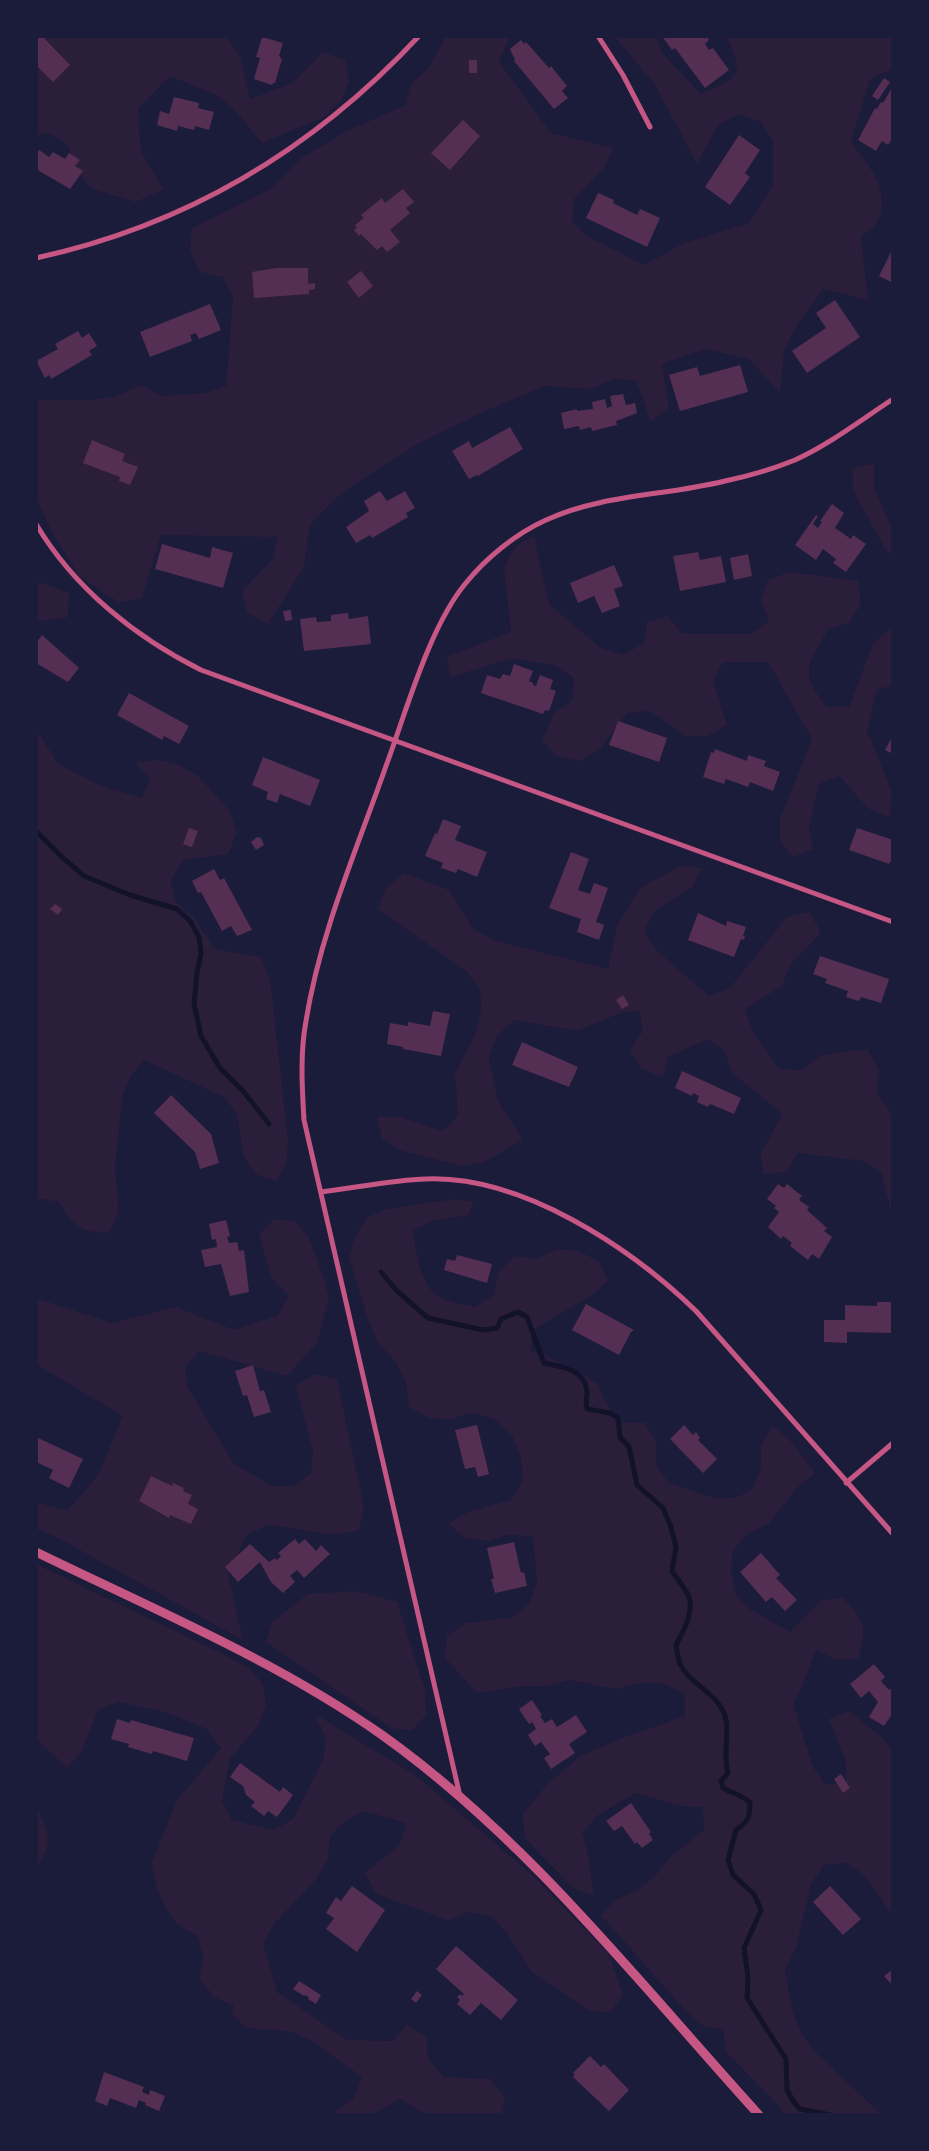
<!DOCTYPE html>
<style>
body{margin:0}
#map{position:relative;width:929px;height:2151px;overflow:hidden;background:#1b1b3a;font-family:"Sofia Sans Condensed",sans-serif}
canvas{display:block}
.frame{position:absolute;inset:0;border:38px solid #1b1b3a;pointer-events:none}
</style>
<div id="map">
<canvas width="929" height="2151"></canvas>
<div class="frame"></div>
</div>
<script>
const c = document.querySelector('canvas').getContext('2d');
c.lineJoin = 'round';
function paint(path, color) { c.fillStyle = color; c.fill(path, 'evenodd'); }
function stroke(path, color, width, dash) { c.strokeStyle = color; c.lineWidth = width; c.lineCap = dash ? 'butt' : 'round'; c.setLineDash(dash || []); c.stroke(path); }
const green = new Path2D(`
 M36,36H229L227,39L240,56L250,99L291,84L323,52L345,60L349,81L341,101L324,117L262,143L232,107L214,94L170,76L138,109L141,152L164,189L136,202L92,189L77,171L67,144L48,133L36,136Z
 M446,36H510L499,62L551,133L613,148L605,167L574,199L572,221L587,236L644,265L684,243L749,223L773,186V141L761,122L739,114L718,125L697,164L654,83L614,36H656L663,54L701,94C739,76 746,77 726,36H893V69L870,79L851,142C868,165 892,190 878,220C875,227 866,232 861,237L868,300L823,289L796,327L784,350L780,393L749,359L705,349L662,364L669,407L651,422L636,380L613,379L592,389L545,386L481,413L419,443L343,492L310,524L304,567L268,624L247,613L242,591L273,559L277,537L161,535L142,598L118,602L80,577L51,531L36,497V400H94L116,396L141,385L161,396L205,393L226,386L233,298L223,277L200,272L190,251L192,228L271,189L303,157L345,132L406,105L412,83L430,66Z
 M874,464V487L893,531V557L885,549L853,490L852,468Z
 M534,536L549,604L601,648L623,655L644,643L647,622L668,616L682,634H750L769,621L761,600L768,580L789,572L858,581L861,604L849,623L828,629C809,665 798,671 827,707H849L873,644L893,626V686L877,689L867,731L893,794L889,817L869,809L839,776L819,784L809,827L813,849L793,857L780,841V819L812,739L768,662H723L713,681L727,725L708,736H685L650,711L627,713L599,750L580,761L557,756L542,740L555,712L573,700L574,678L557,666L514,658L450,677L447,657L511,632L504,567L515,547Z
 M36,581L69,593L68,617L36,622Z
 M36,729L59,765L99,785L142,798L150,778L135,763L158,760L179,765L198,776L229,810L237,832L228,854L183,860L171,880L175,902L193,917L215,949L261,957L270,979L288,1139L287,1161L277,1181L257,1175L244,1157L237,1114L224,1097L144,1060L130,1077L122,1098L115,1166L119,1211L109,1233C80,1232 74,1227 59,1202L36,1198V998L38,995L36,991Z
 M680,866L702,868L692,887L655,911L644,931L656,950L709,996L730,988L787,917L810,912L821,933L790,965L782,986L745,1009L752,1031L779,1069L802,1070L821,1055L867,1049L879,1070L877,1093L893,1117V1220L881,1172L863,1161L798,1153L786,1172L763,1174L761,1152L783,1114L732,1073L725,1052L708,1039L668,1057L663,1078L642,1069L630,1051L642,1032L640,1010L618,1014L577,1031L514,1020L497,1036L489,1057L498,1101L523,1140L484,1162L462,1166L399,1150L382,1138L377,1117H400L443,1131L458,1116L455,1073L476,1033L481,1011L480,988L466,971L378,909L386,888L404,873L449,890L474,930L496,941L608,969L617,926L640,888Z
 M454,1199L474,1202L468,1215L432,1221L412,1231C417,1251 419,1279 435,1294C444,1302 463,1304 475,1307L494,1295L498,1273L514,1256L536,1259L557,1249L578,1251L599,1261L608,1281L591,1296L531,1331V1351L572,1367L598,1384L607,1405L620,1423H645L656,1442V1465L669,1483C689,1488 710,1501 730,1498C738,1498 746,1492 753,1489L761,1467V1445L773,1426L789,1439L815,1473L797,1488L769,1523L748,1534L733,1550L731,1572L736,1595L751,1610L790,1632L821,1600L843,1598C865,1620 867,1628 859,1658L836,1660L816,1649L803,1685L793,1704L813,1767L825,1784H846V1762L829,1719L849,1711L884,1739L893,1751V1916L865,1876L847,1863L824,1865L811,1884L796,1948L785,1970L793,2013L801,2033L814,2051L878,2111L880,2115H785L775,2102L726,2052L723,2030L701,2025L684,2009L601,1915L617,1899L638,1890L655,1876L669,1858L704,1830L703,1807L681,1806L636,1793L598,1815L582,1833L588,1853L594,1896L573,1888L524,1837L523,1814L546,1786L580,1756L622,1738L685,1716L684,1693L662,1683H639L617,1689L569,1680L547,1686H523L477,1693L445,1658L447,1636L466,1623L510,1618L528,1605L537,1583L533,1537L510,1534L488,1541L465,1538L448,1523L468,1512L511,1500L523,1481L521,1458L512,1436L495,1419L473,1413L451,1419L429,1418L409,1407L406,1383L395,1361L379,1344L369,1323L349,1258L355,1237L368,1217L387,1209Z
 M274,1219L295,1221L309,1238L324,1279L329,1299L317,1343L287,1376L200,1351L185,1366L188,1388L234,1464L272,1486H294L311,1473L313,1451L296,1385L316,1374L337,1379L364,1508L359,1530L337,1535L269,1525L247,1534L228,1576L243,1640L58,1538L36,1529V1502L67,1511L97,1477L123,1416L36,1364V1298L112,1323L176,1307L234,1330L277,1316L289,1296L272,1279L259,1235Z
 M36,1564L229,1657L248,1668L263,1684L266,1704L259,1725L230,1758L222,1801L232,1820L273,1830L293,1819L323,1760L326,1738L315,1717L321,1718L415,1775L531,1874L609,1954L623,1995L610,2013L588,2010L531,1971L507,1933L491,1916L469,1912L448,1920L376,1894L365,1873L400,1844L406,1823L364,1811L345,1821L330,1836L328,1858L318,1877L274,1924L263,1943L277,1992L347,2040L393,2041L407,2025L427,2037L428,2059L444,2077L490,2079L505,2097L501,2115H427L400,2099L372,2115H334L336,2111L354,2098L362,2077L309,2039L289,2031L246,2028L231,2013L234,2006L214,1997L200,1979L204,1958L197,1936L178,1925L165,1907L156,1886L152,1863L177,1800L221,1748L207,1729L164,1712L118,1702L98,1710L82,1751L67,1768L36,1739Z
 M356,1591L397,1602L425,1691L426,1715L412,1731L391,1728L266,1642L272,1622L308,1594Z
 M36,1811L39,1812C52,1838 51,1844 36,1870Z`);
const stream = new Path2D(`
 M36,831L63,858L84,876L130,895L177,909L190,921L199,937L201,953L197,973L194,1004L201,1036L220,1068L243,1091L269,1124
 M381,1272L397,1291L428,1318L483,1330L497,1328L501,1319L518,1312L527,1317L544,1363C562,1366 586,1370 587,1393C587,1399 585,1403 587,1409L610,1413L618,1418L620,1437L629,1447L637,1485L663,1508L671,1527L676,1547L672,1571C677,1579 685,1588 689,1597C694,1613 683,1632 676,1645C677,1651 678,1659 680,1664C690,1684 715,1692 724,1713C731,1729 722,1753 728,1773L721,1781L723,1788C733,1794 742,1794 750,1803C750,1817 748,1822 736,1830L728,1860L733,1875L754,1894L761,1910L744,1948L748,1977L747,1998L786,2059L787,2090L793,2101L800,2109L830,2115`);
const building = new Path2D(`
 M36,36H42L70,65L53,82L36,65Z
 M662,36H707L709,40L705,44L709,50L713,48L729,70L705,88L675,48L672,50Z
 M262,37L283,43L279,56L282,59L275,83H273L272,85L254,79L260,58L256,57Z
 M521,40L524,44L526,42L549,68L551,66L567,86L562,91L568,98L554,109L514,61L515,60L510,49Z
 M469,60H477V73H469Z
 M884,78L890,82L878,100L872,96Z
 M893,86V137L888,145L882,141L876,151L858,140L875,108L877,109L881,102L883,103Z
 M174,97L199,103L198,108L214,112L209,130L195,126L194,130L178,126L177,131L157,125L160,111L169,114Z
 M463,120L480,136L450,170L431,153Z
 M739,135L760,150L745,173L750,177L730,205L705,187Z
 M39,150L49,157L53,152L65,159L69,153L80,160L75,166L83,171L70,189L36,169V154Z
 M403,189L414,202L406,208L410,213L390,230L400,242L387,252L382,246L377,250L361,234L359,236L354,230L357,228L355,225L364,218L361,215L382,198L385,203Z
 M598,193L614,200L613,203L637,215L640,209L660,218L647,247L586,218Z
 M893,248V283L879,276Z
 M276,268H308V284L315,283V289L309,290V294L254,298L252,272Z
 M361,271L373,286L359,298L347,282Z
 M835,300L860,337L807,373L792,351L826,328L816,313Z
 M210,304L221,330L199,339L196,333L190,335L192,341L150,357L140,332Z
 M78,331L82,338L89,333L97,346L89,351L92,355L51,379L49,375L45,378L36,361L58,349L55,344Z
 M740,365L748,392L680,411L669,375L697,367L700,376Z
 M623,394L626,405L635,403L637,413L616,421L617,425L592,431L591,427L580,430L579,426L564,429L561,413L577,409V411L593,409L592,402L605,399L607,408L612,406L610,396Z
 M510,427L523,449L478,476L477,475L469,479L452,451L469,441L472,448Z
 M92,440L125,454L122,461L138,467L130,485L119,481L120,477L83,463Z
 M380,491L387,501L405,491L415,508L406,513L408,517L372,538L370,535L356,543L346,527L369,511L364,501Z
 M832,504L844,513L835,528L851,539L853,535L866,544L846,572L833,563L836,559L823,549L816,560L795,545L816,515L818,516L813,524L818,528L822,522L820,521Z
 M162,544L210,558L212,547L233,553L223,588L155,569Z
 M698,552L700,560L721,556L726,582L680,591L673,556Z
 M748,554L752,576L734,580L730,558Z
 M614,565L623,586L614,589L620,606L602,613L594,596L578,603L570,583Z
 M291,610L292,620L285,621L283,611Z
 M348,613L349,619L368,616L371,644L304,651L300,619L316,617L317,622L331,621V615Z
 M42,635L79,668L68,682L36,663V643Z
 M514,664L533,671L529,681L533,683V685L536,686L540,675L553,680L550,689L556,691L549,711L545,710L543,714L481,693L487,675L500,679L503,674L510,676Z
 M129,693L189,726L179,744L164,736L162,740L117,715Z
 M618,721L667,738L659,762L609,745Z
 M893,735V754L885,750Z
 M715,749L747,761L748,755L766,761L764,766L780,772L773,791L750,782L748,787L726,779L724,784L703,777L711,752L714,753Z
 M263,757L320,780L310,806L280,794L277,803L266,799L268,792L252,785Z
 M443,819L461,826L455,840L487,852L477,877L458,869L456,873L441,868L443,863L425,856L435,833L437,834Z
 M189,828L198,831L192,847L183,844Z
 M857,828L893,840V863L890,862L889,864L849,850Z
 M257,837L261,838L264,845L256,850L251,842Z
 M571,852L589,859L578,890L590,894L594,883L608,888L596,922L604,925L599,940L577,932L581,919L549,908Z
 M214,869L220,880L224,878L252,930L237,936L231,926L222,931L201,892L198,893L192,881Z
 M55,904L62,909L58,915L50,909Z
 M698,913L726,926L727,921L746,927L743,936H745L744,940L741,939L734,957L688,940Z
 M820,956L889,979L881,1003L861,997L859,1001L846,997L848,991L825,983L827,979L813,974Z
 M623,995L629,1005L622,1009L616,1000Z
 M433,1011L450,1014L441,1056L403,1049V1047L387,1044L390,1023L408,1026V1022L430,1026Z
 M522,1042L578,1067L569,1087L512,1065Z
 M682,1071L741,1098L734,1114L710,1104L708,1107L697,1102L699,1096L693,1093L692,1096L675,1088Z
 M171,1095L211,1134L219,1163L200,1169L195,1152L154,1113Z
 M778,1184L784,1188L787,1184L802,1196L799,1200L809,1207L807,1210L827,1228L824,1231L832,1237L819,1259L812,1254L808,1260L790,1246L792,1243L783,1236L781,1239L768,1227L779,1212L774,1208L776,1206L767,1199Z
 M226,1220L230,1236L227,1237L229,1243L237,1242L239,1251L244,1250L249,1292L230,1296L221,1264L205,1267L201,1250L217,1247L216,1239L212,1240L209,1224Z
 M457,1255L492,1264L487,1283L444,1270L447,1259L455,1261Z
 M877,1302H893V1333L847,1332V1343L824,1342V1320H845V1305L877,1306Z
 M586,1304L634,1330L631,1332L619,1355L572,1330Z
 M253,1365L260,1391L264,1390L271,1412L254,1417L247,1395L243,1396L235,1371Z
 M477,1425L489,1474L478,1477L475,1467L465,1469L455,1430Z
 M684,1425L693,1435L696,1432L700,1438L698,1440L717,1459L703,1473L670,1439Z
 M36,1437L83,1459L69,1488L49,1478L53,1470L36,1462Z
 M151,1476L172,1486L173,1483L184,1488L183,1491L192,1495L188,1504L198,1509L191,1524L170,1515L169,1518L139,1501Z
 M295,1539L299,1544L305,1539L316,1551L321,1545L330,1554L304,1578L297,1570L290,1576L295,1582L283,1593L271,1582L260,1562L238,1582L225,1567L250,1544L269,1562L275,1558L277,1560L281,1556L278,1553Z
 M514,1542L521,1573L524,1572L527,1586L495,1593L491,1579H494L487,1548Z
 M761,1553L780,1575L776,1578L797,1600L785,1611L772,1597L766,1602L740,1572Z
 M874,1664L885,1677L881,1681L889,1690L893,1687V1713L884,1726L869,1717L878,1702L869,1691L861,1698L850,1684Z
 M532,1700L542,1715L540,1716L545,1723L552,1719L557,1727L576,1715L587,1732L569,1744L575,1753L551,1769L544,1758L550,1754L541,1742L535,1746L528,1735L536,1729L532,1722L529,1724L519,1709Z
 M117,1719L130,1723L131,1720L194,1738L187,1761L153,1751L152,1754L128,1747L129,1744L111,1739Z
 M240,1763L280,1792L283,1787L293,1795L277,1817L268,1811L264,1816L251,1806L255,1802L246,1795L243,1786L230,1777Z
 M841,1774L850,1788L843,1793L834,1779Z
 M631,1803L651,1832L649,1834L653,1840L642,1848L637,1842L635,1844L622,1826L614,1831L606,1821Z
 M352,1886L385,1910L357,1952L326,1929L334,1918L326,1913L336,1897L341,1901Z
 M830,1886L861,1919L843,1935L813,1902Z
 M456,1946L518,2000L501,2020L481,2003L470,2015L457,2004L460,2000L457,1997L460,1994L462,1996L464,1994L436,1969Z
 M893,1969V1986L884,1976Z
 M299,1981L321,1995L316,2004L308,1999L309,1997L305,1995L304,1996L293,1989Z
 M417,1991L422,1995L416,2003L411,1999Z
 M590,2056L601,2067L604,2064L629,2090L609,2111L573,2077L575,2075L573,2073Z
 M104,2072L144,2087L142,2092L149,2095L150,2090L165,2096L159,2111L145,2105L146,2103L139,2100L136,2108L110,2098L107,2106L95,2101Z`);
const minor = new Path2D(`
 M598,36L623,75L650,127
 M36,258C188,225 314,149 419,36
 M36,524C74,588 135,637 201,670L893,922
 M321,1192C356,1188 391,1180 426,1179C521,1175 630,1247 696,1311L893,1534
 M846,1483L893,1443
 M460,1796L304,1120C302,1087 300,1053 306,1021C320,933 357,849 386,766C406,712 429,628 465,584C486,558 515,534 546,520C603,494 665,496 725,481C749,476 773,469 795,460C830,444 861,420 893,399`);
const tertiary = new Path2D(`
 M36,1552C151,1608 277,1661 382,1735C528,1839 639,1983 759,2115`);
paint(green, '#2a1e3b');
stroke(stream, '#12122b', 5);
paint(building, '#542f53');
stroke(minor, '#c65784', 5);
stroke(tertiary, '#c65784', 9);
</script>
